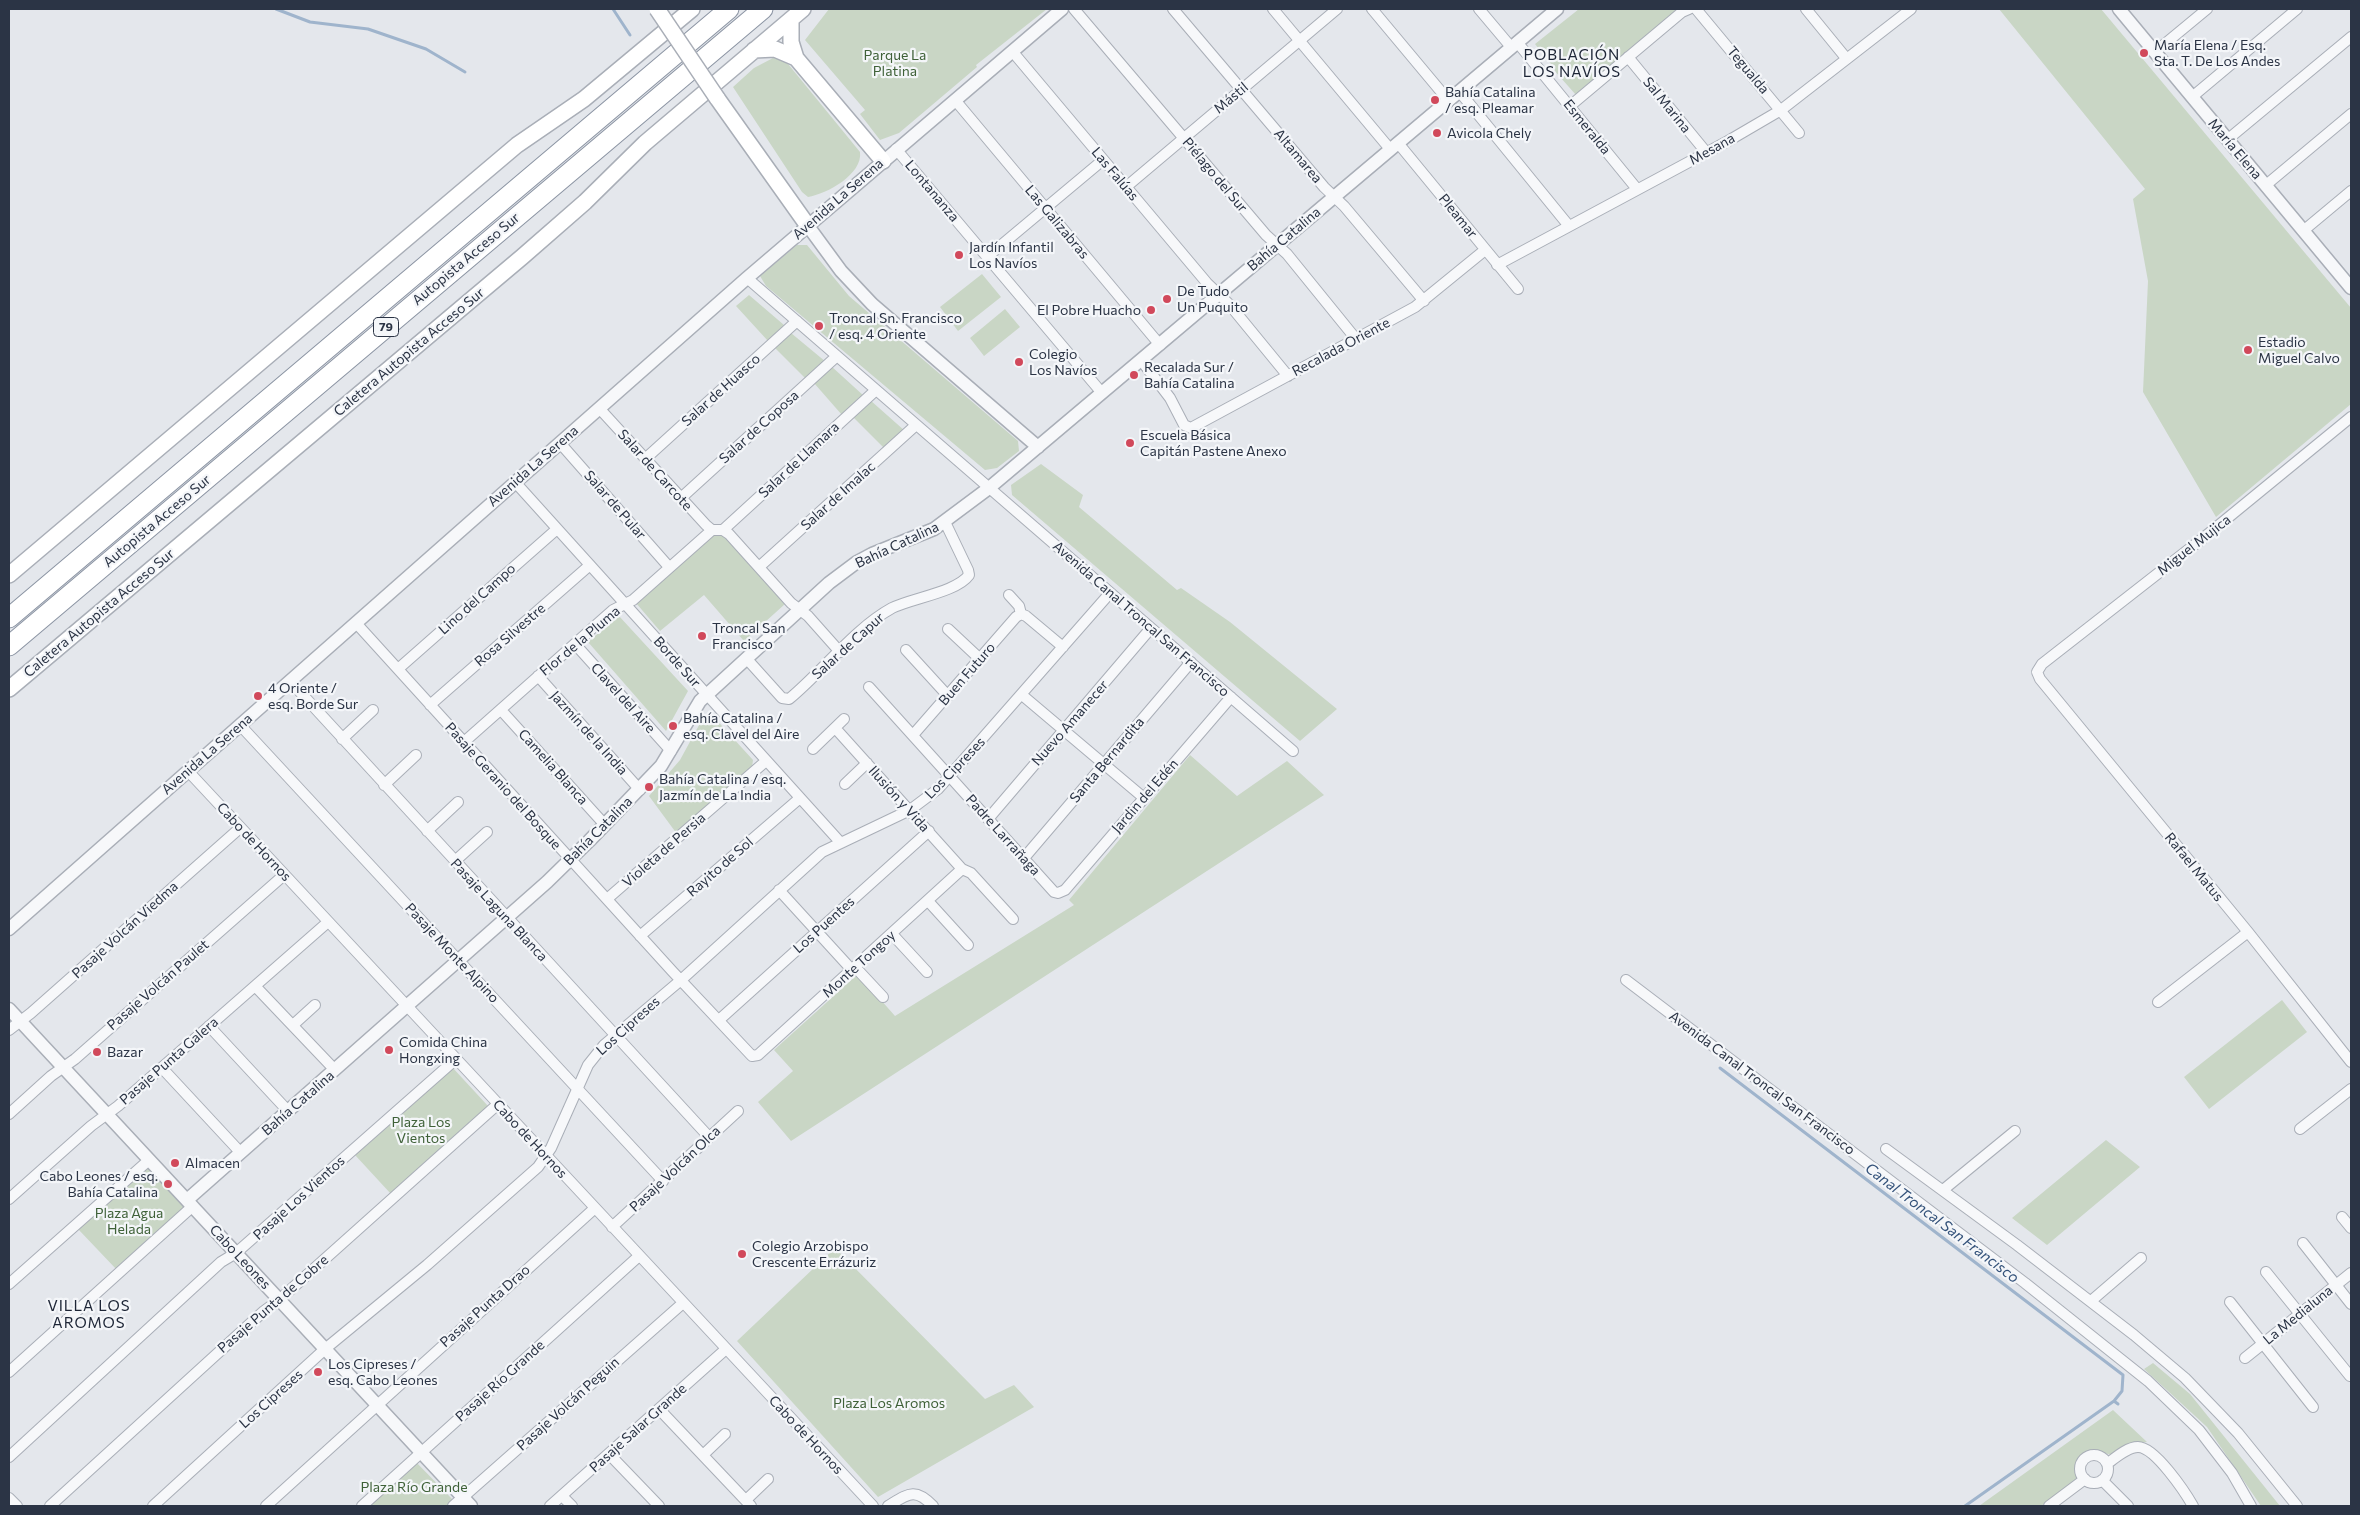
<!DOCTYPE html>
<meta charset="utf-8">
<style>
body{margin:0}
#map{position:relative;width:2360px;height:1515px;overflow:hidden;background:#e4e7ec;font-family:Commissioner,sans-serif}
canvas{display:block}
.frame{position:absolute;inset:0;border:10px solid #2b3445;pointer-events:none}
</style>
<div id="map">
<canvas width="2360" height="1515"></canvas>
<div class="frame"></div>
</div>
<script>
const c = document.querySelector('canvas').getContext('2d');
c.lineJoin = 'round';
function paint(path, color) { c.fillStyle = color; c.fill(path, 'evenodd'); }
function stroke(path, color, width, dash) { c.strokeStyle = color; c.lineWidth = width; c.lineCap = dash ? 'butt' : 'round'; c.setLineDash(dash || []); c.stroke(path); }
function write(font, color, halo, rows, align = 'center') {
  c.font = font + ' Commissioner,sans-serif'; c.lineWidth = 4.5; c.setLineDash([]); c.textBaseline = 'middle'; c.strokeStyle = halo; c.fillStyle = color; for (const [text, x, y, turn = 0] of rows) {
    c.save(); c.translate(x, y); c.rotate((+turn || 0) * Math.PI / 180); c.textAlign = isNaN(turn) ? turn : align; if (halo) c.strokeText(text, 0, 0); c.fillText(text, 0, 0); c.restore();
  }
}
const green = new Path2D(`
 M829,9H1047L976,65L977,67L899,133L880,140L860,114L865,110L805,40Z
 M1579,9H1679L1576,95L1553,69L1554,68L1535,44Z
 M1999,9H2101L2351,308V404L2216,517L2143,392L2148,281L2133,199L2145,189Z
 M773,58L784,59L860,152C863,174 827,194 808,197L802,192L733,87L754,68Z
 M797,245H807L849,296L1018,441L1019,451L997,468L985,470L766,286L760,276Z
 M982,274L1001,297L958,331L940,307Z
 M749,295L784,325L768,341L736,306Z
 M1005,309L1020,327L984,356L970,338Z
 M791,333L826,362L806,379L775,348Z
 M831,366L864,396L842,415L814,383Z
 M870,400L905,431L885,449L853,417Z
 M1041,464L1083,495L1079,507L1177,590L1181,588L1230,622L1337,709L1300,741L1012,495L1011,485Z
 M713,534H722L785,604L744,641L704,595L660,631L636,603Z
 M619,616L688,691L666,731L588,642Z
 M712,715L753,760L752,767L677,834L649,796L680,760L704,716Z
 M1190,755L1237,796L1287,761L1324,795L791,1141L758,1102L793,1071L774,1050L858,974L895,1016L1074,905L1069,900Z
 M2282,1000L2307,1032L2209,1109L2184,1077Z
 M452,1067L488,1106L391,1194L355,1155Z
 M2106,1140L2140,1167L2047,1245L2012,1218Z
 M148,1168L186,1208L117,1270L78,1229Z
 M835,1248L985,1399L1014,1385L1034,1407L878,1497L737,1341Z
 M2153,1363L2190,1394L2280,1506H2261L2207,1427L2144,1369Z
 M2113,1410L2147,1442L2135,1443L2112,1455C2097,1452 2090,1447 2079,1461V1480L2041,1506H1979Z
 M415,1461L453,1500L447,1506H366Z`);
const stream = new Path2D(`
 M276,9L310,22L368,29L426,49L465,72
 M613,9L630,35
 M1720,1068L2123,1375L2122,1391L2114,1401L2118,1404
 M1965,1506L2114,1401`);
const minor = new Path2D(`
 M1074,9L1266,235L1287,254L1356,339
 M1173,9L1324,187L1344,206L1424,301
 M1273,9L1390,149
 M1372,9L1448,100
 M1479,9L1511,47
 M1696,9L1799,133
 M1806,9L1846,58
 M1517,42L1637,189
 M1012,51L1207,283L1229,304L1288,376
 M2155,52L2207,9
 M1628,57L1706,152
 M1459,91L1569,226
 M2192,97L2297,9
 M955,100L1160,345
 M1570,106L1682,12L1689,9
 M2227,140L2351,37
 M1398,143L1518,289
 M896,149L1102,393
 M2266,185L2351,114
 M1126,187L1337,9
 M2303,231L2351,191
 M987,257L1103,160
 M1497,265L1728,141L1781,110L1911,9
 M747,278L1293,751
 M1141,360L1170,398L1184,425L1191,428L1415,307L1485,250
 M599,408L706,525L712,530
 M2351,417L2202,539L2042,664L2037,672L2040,679L2248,932L2351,1062
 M560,443L669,567
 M645,459L797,321
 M515,482L840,842
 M681,498L837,356
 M723,530L876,390
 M723,530L729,534L791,603L808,616L840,652
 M759,567L916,425
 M1009,595L1019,606L1021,614
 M1021,614L1026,616L1063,647
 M356,623L673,972L752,1056L758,1055L962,869
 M948,629L980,659
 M575,644L671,751
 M906,650L948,696
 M746,658L782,698L789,699C823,671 854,629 892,608C912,598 957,592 969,575L968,570L945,522
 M398,669L557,529
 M538,676L640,790
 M290,681L709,1137
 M869,687L1054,892L1058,893L1065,890L1231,697
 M1022,695L1144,798
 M430,705L590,565
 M501,710L605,825
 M240,725L663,1181
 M836,729L962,869
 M913,735L1016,617L1021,614
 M342,739L373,710
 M464,742L613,610L633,600L712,530H723
 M813,749L844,719
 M188,771L873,1506
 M845,784L867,763
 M384,785L416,755
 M988,819L1151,628
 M427,831L458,802
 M1024,858L1191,662
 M455,861L487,832
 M962,869L971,873L1013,919
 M779,890L852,970
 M607,899L766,761
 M928,901L968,945
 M892,934L927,972
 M640,936L800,798
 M855,967L883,997
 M1626,980L2025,1283L2148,1381L2199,1430L2232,1473L2251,1506
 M255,986L335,1070
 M2158,1002L2248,932
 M719,1020L929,831
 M293,1025L315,1005
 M209,1026L288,1111
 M9,1030L31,1013L240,828
 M162,1068L241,1153
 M9,1114L51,1076L75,1059L284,875
 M2300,1129L2351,1089
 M1886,1149L2017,1245L2134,1335L2185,1378L2238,1433L2297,1506
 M1943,1190L2015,1131
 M9,1199L91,1126L118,1106L328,922
 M2342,1217L2351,1228
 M612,1227L738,1111
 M2303,1243L2351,1304
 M2266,1272L2350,1376
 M9,1284L149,1160
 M2091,1301L2141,1258
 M2230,1302L2313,1407
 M2245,1358L2351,1273
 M9,1372L193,1206
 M659,1409L751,1506
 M609,1454L659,1506
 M703,1455L725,1434
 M2080 1469a14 14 0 1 1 28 0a14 14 0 1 1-28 0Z
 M9,1457L221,1262L236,1253L456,1059
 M2107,1464C2115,1458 2127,1447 2138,1447C2155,1447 2185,1492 2193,1506
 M2102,1480L2128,1506
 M562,1496L572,1506
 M9,1498L17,1506
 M746,1500L768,1479
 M50,1506L264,1311L279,1300L498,1104
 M153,1506L325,1349L427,1265L538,1167L551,1148L588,1065L604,1045L681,980L822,852L910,810L938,789L1110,593
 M266,1506L595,1208
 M362,1506L639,1256
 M453,1506L683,1303
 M550,1506L726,1349
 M888,1506C908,1494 915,1487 933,1506
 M2049,1506L2085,1479`);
const tertiary = new Path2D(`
 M2119,9L2351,288
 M808,226L841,271L872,304L1038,447
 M9,929L747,278L1062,9
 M9,1009L471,1506
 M187,1200L547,882L589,841L661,766L700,701L829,583L857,562L872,554L934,529L989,488L1557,9`);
const secondary = new Path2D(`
 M791,19V42L796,58
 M754,50L775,49L796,58L883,161
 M717,98L808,226
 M9,575L517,145L584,99L692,9
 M9,689L522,257L585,202L645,143L803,9`);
const motorway = new Path2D(`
 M9,618L729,9
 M9,646L763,9`);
const secondaryBridge = new Path2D(`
 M657,9L717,98`);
const markers = [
 [2144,53,5,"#d1495b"],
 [1435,100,5,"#d1495b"],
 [1437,133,5,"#d1495b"],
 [959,255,5,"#d1495b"],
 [1167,299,5,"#d1495b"],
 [1151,310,5,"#d1495b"],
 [819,326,5,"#d1495b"],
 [2248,350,5,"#d1495b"],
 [1019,362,5,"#d1495b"],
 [1134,375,5,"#d1495b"],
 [1130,443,5,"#d1495b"],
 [702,636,5,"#d1495b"],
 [258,696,5,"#d1495b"],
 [673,726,5,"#d1495b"],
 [649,787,5,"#d1495b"],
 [389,1050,5,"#d1495b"],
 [97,1052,5,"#d1495b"],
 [175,1163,5,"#d1495b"],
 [168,1184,5,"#d1495b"],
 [742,1254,5,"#d1495b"],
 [318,1372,5,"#d1495b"]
];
const shields = [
 [386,327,25]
];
const shieldNames = [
 ["79",386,327]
];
const poiNames = [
 ["María Elena / Esq.",2154,45],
 ["Sta. T. De Los Andes",2154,61],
 ["Bahía Catalina",1445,92],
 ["/ esq. Pleamar",1445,108],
 ["Avicola Chely",1447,133],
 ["Jardín Infantil",969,247],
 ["Los Navíos",969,263],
 ["De Tudo",1177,291],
 ["Un Puquito",1177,307],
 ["El Pobre Huacho",1141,310,"right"],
 ["Troncal Sn. Francisco",829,318],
 ["/ esq. 4 Oriente",829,334],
 ["Estadio",2258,342],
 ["Miguel Calvo",2258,358],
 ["Colegio",1029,354],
 ["Los Navíos",1029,370],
 ["Recalada Sur /",1144,367],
 ["Bahía Catalina",1144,383],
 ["Escuela Básica",1140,435],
 ["Capitán Pastene Anexo",1140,451],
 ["Troncal San",712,628],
 ["Francisco",712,644],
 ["4 Oriente /",268,688],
 ["esq. Borde Sur",268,704],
 ["Bahía Catalina /",683,718],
 ["esq. Clavel del Aire",683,734],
 ["Bahía Catalina / esq.",659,779],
 ["Jazmín de La India",659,795],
 ["Comida China",399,1042],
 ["Hongxing",399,1058],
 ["Bazar",107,1052],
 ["Almacen",185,1163],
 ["Cabo Leones / esq.",158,1176,"right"],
 ["Bahía Catalina",158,1192,"right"],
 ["Colegio Arzobispo",752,1246],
 ["Crescente Errázuriz",752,1262],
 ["Los Cipreses /",328,1364],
 ["esq. Cabo Leones",328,1380]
];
const parkNames = [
 ["Parque La",895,55],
 ["Platina",895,71],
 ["Plaza Los",421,1122],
 ["Vientos",421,1138],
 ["Plaza Agua",129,1213],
 ["Helada",129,1229],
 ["Plaza Los Aromos",889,1403],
 ["Plaza Río Grande",414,1487]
];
const streetNames = [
 ["Tegualda",1748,70,50],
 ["Mástil",1231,98,-40],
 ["Sal Marina",1667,105,51],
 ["Esmeralda",1587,127,51],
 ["Mesana",1712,149,-29],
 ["María Elena",2235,149,50],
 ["Altamarea",1298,156,50],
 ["Las Falúas",1115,174,50],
 ["Piélago del Sur",1215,175,50],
 ["Lontananza",932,191,50],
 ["Avenida La Serena",838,199,-41],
 ["Pleamar",1458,216,51],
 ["Las Galizabras",1057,222,50],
 ["Bahía Catalina",1284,239,-40],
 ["Autopista Acceso Sur",466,259,-40],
 ["Recalada Oriente",1341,347,-28],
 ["Caletera Autopista Acceso Sur",409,352,-40],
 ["Salar de Huasco",721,390,-42],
 ["Salar de Coposa",759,427,-42],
 ["Salar de Llamara",799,460,-43],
 ["Avenida La Serena",533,466,-41],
 ["Salar de Carcote",655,470,48],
 ["Salar de Imalac",838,496,-42],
 ["Salar de Pular",615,505,49],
 ["Autopista Acceso Sur",157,521,-40],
 ["Bahía Catalina",897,545,-25],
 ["Miguel Mujica",2194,545,-38],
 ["Lino del Campo",477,599,-42],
 ["Caletera Autopista Acceso Sur",99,613,-40],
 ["Avenida Canal Troncal San Francisco",1141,619,41],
 ["Rosa Silvestre",510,635,-41],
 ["Flor de la Pluma",580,641,-40],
 ["Salar de Capur",848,646,-42],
 ["Borde Sur",677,662,48],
 ["Buen Futuro",967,674,-49],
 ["Clavel del Aire",623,698,48],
 ["Nuevo Amanecer",1070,723,-49],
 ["Jazmín de la India",589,733,48],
 ["Avenida La Serena",207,754,-41],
 ["Santa Bernardita",1107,760,-50],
 ["Camelia Blanca",553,767,48],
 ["Los Cipreses",955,768,-46],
 ["Pasaje Geranio del Bosque",503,786,48],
 ["Jardin del Edén",1145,796,-49],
 ["Ilusión y Vida",899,799,48],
 ["Bahía Catalina",598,831,-45],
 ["Padre Larrañaga",1003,835,48],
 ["Cabo de Hornos",254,842,47],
 ["Violeta de Persia",664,850,-41],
 ["Rayito de Sol",720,867,-41],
 ["Rafael Matus",2194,867,51],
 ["Pasaje Laguna Blanca",499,910,47],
 ["Los Puentes",824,925,-42],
 ["Pasaje Volcán Viedma",125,930,-42],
 ["Pasaje Monte Alpino",452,953,47],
 ["Monte Tongoy",859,964,-42],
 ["Pasaje Volcán Paulet",158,985,-41],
 ["Los Cipreses",628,1026,-42],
 ["Pasaje Punta Galera",169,1061,-41],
 ["Avenida Canal Troncal San Francisco",1762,1083,37],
 ["Bahía Catalina",298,1103,-41],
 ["Cabo de Hornos",530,1139,47],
 ["Pasaje Volcán Olca",675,1169,-43],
 ["Pasaje Los Vientos",299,1198,-42],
 ["Cabo Leones",240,1257,47],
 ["Pasaje Punta de Cobre",273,1304,-41],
 ["Pasaje Punta Drao",485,1306,-42],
 ["La Medialuna",2298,1315,-39],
 ["Pasaje Río Grande",500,1381,-42],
 ["Los Cipreses",271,1399,-42],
 ["Pasaje Volcán Peguin",568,1404,-42],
 ["Pasaje Salar Grande",638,1428,-42],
 ["Cabo de Hornos",806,1435,47]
];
const neighbourhoodNames = [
 ["POBLACIÓN",1572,55],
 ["LOS NAVÍOS",1572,72],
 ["VILLA LOS",89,1306],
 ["AROMOS",89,1323]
];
const waterNames = [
 ["Canal Troncal San Francisco",1942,1223,37]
];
paint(green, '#c9d6c5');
stroke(stream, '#9fb4cc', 3);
stroke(minor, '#a9aeb7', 12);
stroke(tertiary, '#a9aeb7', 15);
stroke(secondary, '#a9aeb7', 18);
stroke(motorway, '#8b94a3', 21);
stroke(minor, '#f7f8fa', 10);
stroke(tertiary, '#f7f8fa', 12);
stroke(secondary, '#fff', 15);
stroke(motorway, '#fff', 19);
stroke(secondaryBridge, '#a9aeb7', 18, []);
stroke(secondaryBridge, '#fff', 15);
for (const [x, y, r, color] of markers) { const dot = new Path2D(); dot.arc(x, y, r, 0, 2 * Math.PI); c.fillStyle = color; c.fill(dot); stroke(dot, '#f4f6f9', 2); }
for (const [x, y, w] of shields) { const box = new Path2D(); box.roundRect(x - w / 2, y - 9.5, w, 19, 4); c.fillStyle = '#f4f6f9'; c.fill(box); stroke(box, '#2b3445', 1); }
write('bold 12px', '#2b3445', null, shieldNames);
write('14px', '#2b3445', '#f4f6f9', poiNames, 'left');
write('14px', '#3f6138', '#f4f6f9', parkNames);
write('14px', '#2b3445', '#f4f6f9', streetNames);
c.letterSpacing = '1px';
write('15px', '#1d2536', '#f4f6f9', neighbourhoodNames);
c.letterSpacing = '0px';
write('italic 15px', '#34527a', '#f4f6f9', waterNames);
</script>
